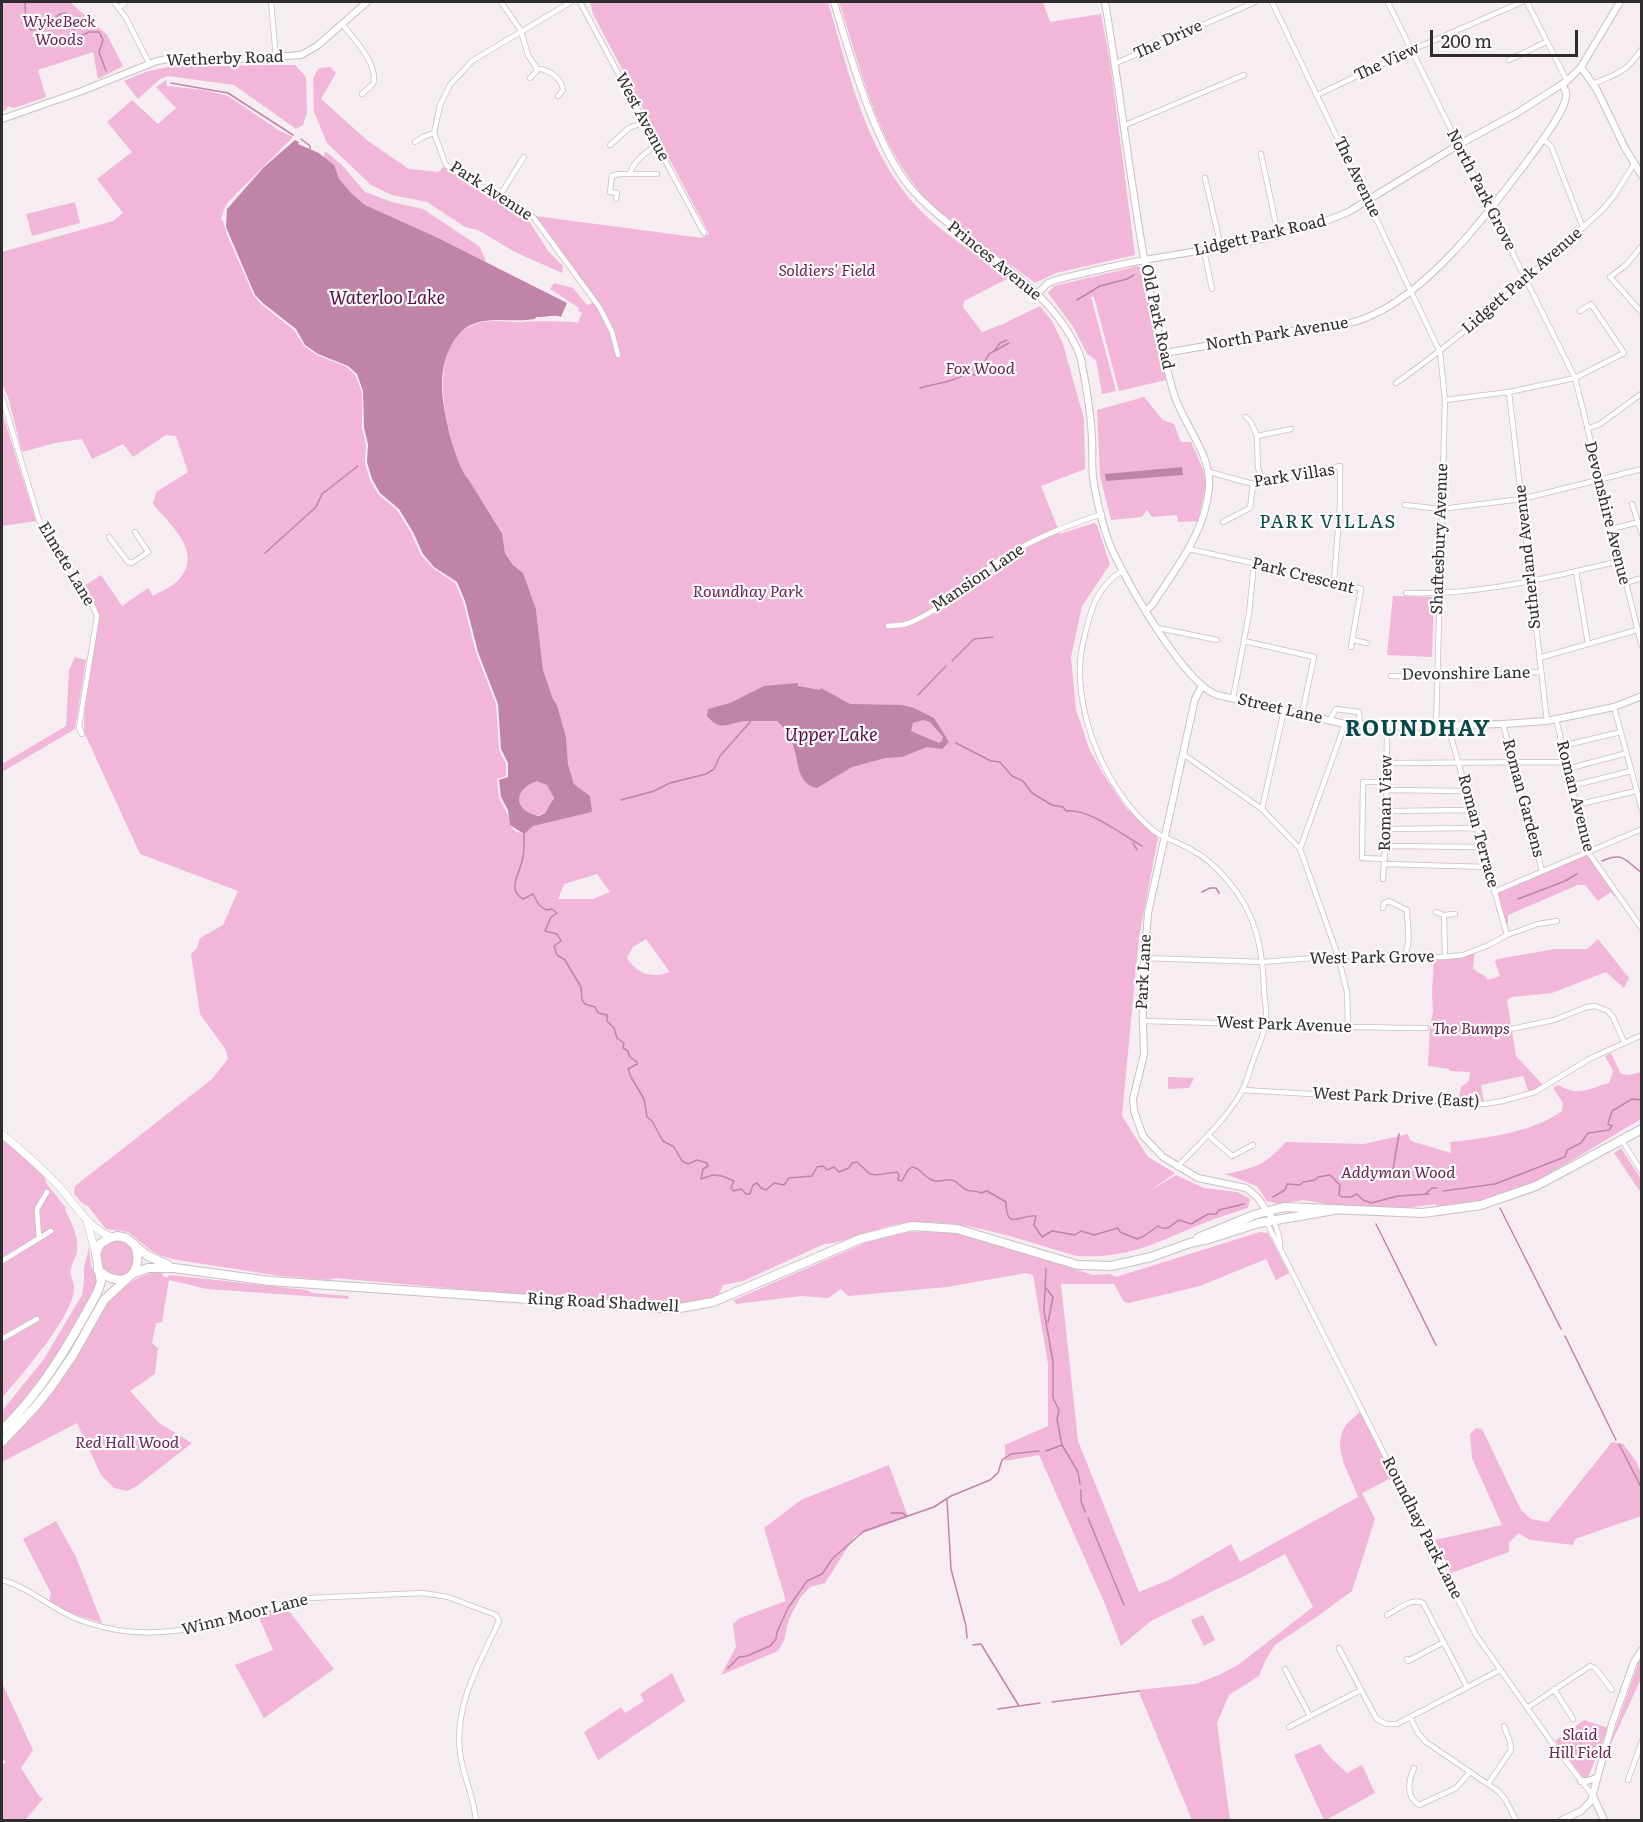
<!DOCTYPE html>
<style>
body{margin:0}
#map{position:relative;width:1643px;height:1822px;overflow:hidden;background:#f6edf2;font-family:Literata,serif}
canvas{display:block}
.frame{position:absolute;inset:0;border:3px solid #2f2c2d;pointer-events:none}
.scale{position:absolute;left:1430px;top:30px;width:148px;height:27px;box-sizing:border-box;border:3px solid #2f2c2d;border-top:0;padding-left:8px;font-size:18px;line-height:21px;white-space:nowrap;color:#2f2c2d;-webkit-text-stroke:4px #fefcfd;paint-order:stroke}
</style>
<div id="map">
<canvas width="1643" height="1822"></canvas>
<div class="frame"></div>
<div class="scale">200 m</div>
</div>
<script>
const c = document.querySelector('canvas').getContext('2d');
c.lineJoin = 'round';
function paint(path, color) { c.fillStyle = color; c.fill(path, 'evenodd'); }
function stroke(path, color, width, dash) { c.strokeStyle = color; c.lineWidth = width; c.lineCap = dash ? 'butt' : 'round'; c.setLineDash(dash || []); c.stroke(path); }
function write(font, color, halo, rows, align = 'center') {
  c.font = font + ' Literata,serif'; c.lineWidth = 4.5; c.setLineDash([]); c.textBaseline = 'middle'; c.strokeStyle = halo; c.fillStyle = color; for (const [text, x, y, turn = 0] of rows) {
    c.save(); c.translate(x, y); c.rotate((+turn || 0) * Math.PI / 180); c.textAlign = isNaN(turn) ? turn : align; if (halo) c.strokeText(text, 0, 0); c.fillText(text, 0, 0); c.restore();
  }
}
const green = new Path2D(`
 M2,2H70L107,35L123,66L98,79L93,52L38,70L46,97L14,108L8,106L6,110L2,111Z
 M590,2H828C849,73 866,154 919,209C945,236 980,257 1011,277L964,301L963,307L982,332L1003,324L1040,306L1052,321L1063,344L1084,419L1085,469L1041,486L1060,534L1094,523L1097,525L1110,564L1082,606L1071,657L1076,710L1090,751L1107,780L1126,808L1158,838L1139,937L1122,1116L1148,1157L1175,1173L1148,1192L1176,1175L1204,1188L1237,1192L1250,1199L1248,1208C1233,1213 1218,1217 1204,1223C1157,1242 1129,1259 1077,1256C1022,1241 963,1217 905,1223C877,1226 852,1242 824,1244L743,1281L723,1285L718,1296C703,1301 689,1303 674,1305L526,1295L335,1278L329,1280L280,1276L178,1260L164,1257L153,1252L128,1232L106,1229L88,1206L83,1204L74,1194L75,1186L212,1079L228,1059L226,1050L200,1014L191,954L197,948L200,938L223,925L238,891L140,854L84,732L85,696L97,616L81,588L101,575L122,606L148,588L153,596C161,591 176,585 181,577C202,550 169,524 153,504L156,492L188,472L176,436L166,435L133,457L123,444L92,459L82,439L55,443L22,452L8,397L2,384V252L113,221L123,213L97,179L132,152L107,122L132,100L158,124L176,108L156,87L166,80L167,86L204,90L228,96L280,131L293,137L229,201L224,209L221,219L223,221L227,235L254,296L262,305L294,330L304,346L317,355L347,367L355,375L362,392V428L366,444L365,463L370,480L378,494L397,510L411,533L421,555L433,568L455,583L463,601L476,653L496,704L499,750L506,764V776L497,779L499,798L509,817L510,825L515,831L523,834L532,826L591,812L590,796L574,784L568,764L566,737L557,705L553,699L543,670L536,609L523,573L513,565L505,553L502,532L469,480C456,468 453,446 449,430C441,394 434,336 479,323C492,319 506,322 520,322C530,321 573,321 578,323L582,313L578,311L579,308L550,289L554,283L573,288L587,305L596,302L535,216L702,238L709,234L593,14ZM597,874L610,892L593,899H558L564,884ZM646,939L669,971V972C652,979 637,974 627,958L633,947Z
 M839,2H1043L1050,22L1101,14L1110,62L1135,255L1056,273L1035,283C1005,259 969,239 940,213C879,157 864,77 839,2Z
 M295,65L306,77L307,112L303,125L296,129L234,85L168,76L160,79L138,99L124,81L145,72L173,66Z
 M330,67L336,73L321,99L368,141L409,169L438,172L446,165L487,190L506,197L524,213L548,251L563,266L562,273L515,252L478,230L465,227L427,202L392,195L371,185L327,143L314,112L313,78L319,68Z
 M325,151L341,164L365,192L392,202L423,209L480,247L486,262L365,205C356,197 347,190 340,181C333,170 335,167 324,157Z
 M75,202L80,223L32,236L26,214Z
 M1138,266L1142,269L1166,380L1119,391L1094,297H1091L1116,391L1102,394L1096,360L1087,354L1074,328L1048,293L1054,286Z
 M1144,397L1163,420L1174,424L1181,442H1191L1203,469L1206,484L1198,521L1178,522L1177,515L1152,517L1147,510L1142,517L1111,520L1100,476L1097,410Z
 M2,412L36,521L2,526Z
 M1393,596L1434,597L1432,657L1387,655Z
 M75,657L86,660L75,729L2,772V764L66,726L69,670Z
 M519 798a17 17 0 1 1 34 0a17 17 0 1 1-34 0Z
 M1588,852L1619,901L1611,892L1598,901L1585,885H1578L1508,915V923L1504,926L1494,892Z
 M1598,939L1629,978L1624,988L1606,972L1552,993L1512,997L1507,1000L1516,1056L1544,1086L1529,1093L1523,1076L1481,1085L1484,1104L1458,1103L1461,1087L1469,1081L1470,1072L1450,1071L1449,1069L1428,1066L1430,1025L1433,1012L1432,992L1434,957L1475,951L1473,969L1486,977L1488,980L1500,976L1495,962L1497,959L1555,949H1587Z
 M1611,1053L1621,1074L1629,1075L1641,1072V1119L1532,1184L1475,1202L1438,1209L1436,1204L1407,1208L1354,1209L1304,1200L1279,1204L1267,1201L1257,1186L1225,1174C1256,1168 1265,1165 1286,1142L1364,1144L1408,1134L1410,1140L1414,1142L1451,1153L1450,1142C1487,1138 1531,1133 1562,1111L1563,1103L1553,1088L1558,1085C1580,1097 1587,1089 1609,1083L1613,1071L1605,1056Z
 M1168,1077L1194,1078L1189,1088L1168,1089Z
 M2,1138C13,1148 46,1168 46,1183L66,1208L65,1210C72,1223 82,1243 75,1258C73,1263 71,1267 70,1272C71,1277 75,1285 74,1290C71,1319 23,1373 2,1398Z
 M1621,1148L1641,1179V1193L1614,1153Z
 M81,1217C91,1232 88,1247 91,1264C93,1273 98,1278 96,1287L63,1348L38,1385L2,1426V1411L44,1359L82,1295L84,1281V1268L90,1243Z
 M948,1231L987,1241L1093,1275L1110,1274L1116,1277L1260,1232L1268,1233L1289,1273L1276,1280L1266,1259L1200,1286L1129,1303L1124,1302L1114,1284H1061L1078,1441L1139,1592L1171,1579L1231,1544L1240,1562L1358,1497C1351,1475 1330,1448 1346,1425C1350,1420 1356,1416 1360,1412L1393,1477L1362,1493L1375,1519L1352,1591L1318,1616L1275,1645L1265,1661L1259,1676L1229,1695L1217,1723L1230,1820H1192L1138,1690L1195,1684L1219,1675L1238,1665L1313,1607L1285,1554L1246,1575L1151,1621L1121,1646L1105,1604L1039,1455L1005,1461V1445L1048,1426V1364L1033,1275L1026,1273L947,1287L848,1296L841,1289L828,1298L801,1296L736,1304L734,1300L874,1239L909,1232Z
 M99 1259a18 18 0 1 1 36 0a18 18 0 1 1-36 0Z
 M163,1271L162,1275L166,1278L170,1275L307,1290L312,1293L348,1296L349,1299L207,1289L169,1280L162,1322L156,1323L152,1343L158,1348L155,1374L130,1391L159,1423L192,1443L137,1486L127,1491L114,1488L101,1475L77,1423L2,1462V1446L34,1416L35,1412L105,1305C120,1288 139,1273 163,1271Z
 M1476,1428L1482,1429L1521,1510L1531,1519L1548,1522L1612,1442L1623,1444L1636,1461L1641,1473V1516L1575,1539L1573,1545L1530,1540L1519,1533L1509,1542V1552L1451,1573L1435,1540L1502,1525L1472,1458L1470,1434Z
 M889,1465L908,1517L855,1536L825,1583L810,1587L800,1598L789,1619L784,1640L778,1651L721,1675L736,1647L733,1624L740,1618L786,1601L764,1528L801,1500Z
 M56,1521L76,1557L102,1623L66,1612L49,1602L51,1593L23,1539Z
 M285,1606L334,1669L264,1718L235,1665L273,1650L258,1615Z
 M1203,1615L1215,1640L1204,1646L1191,1620Z
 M1641,1655V1679L1608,1750Z
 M672,1673L685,1701L598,1760L584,1732L621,1707L625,1713L644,1701L640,1694Z
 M2,1683L33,1750L21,1768L39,1796L43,1799L25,1820H2V1763H6L2,1758Z
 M1584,1720L1608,1728L1586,1782L1555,1741Z
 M1320,1744C1328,1757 1336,1762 1347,1773L1362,1765L1375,1793L1326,1820H1324L1294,1755Z`);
const water = new Path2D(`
 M295,140L299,142L298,144L319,153L334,165L339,179L351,193L365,205L438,238L567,303L561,317C552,314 545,318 536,317L535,319C514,323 486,315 467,327C450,339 442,363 442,384C441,404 455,467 469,480L502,533L505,553L513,565L523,573L536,609L543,670L553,699L557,705L566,737L568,764L574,784L590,796L592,812L533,826L524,834L510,825L508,810L501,797L499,780L508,777V763L501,749L498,704L478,652L465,601L457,582L434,567L423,554L413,532L399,509L380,493L372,479L367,462L368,444L364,428L363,391L357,374L348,366L318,354L305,345L296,329L264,304L255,295L226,227L227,209L263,168ZM537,781L547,785L554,798L545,813L539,816C515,812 511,790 537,781Z
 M1182,467L1183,475L1106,481L1105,474Z
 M798,683V686L820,690L821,688L850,704L902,705L914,708L934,718L949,742L942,749L927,747L902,757L885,758L852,767L817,788C796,784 799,760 793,745C791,737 783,726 777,721C767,721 757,721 747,721C730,721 722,734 707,716L708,709L730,703L764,686ZM923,720L930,722L943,737L942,741L939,743L911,731L913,723Z`);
const stream = new Path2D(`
 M25,2L26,25L31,30C42,29 52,26 58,15L65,13C78,19 73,29 75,39L89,32H99L103,40L99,52L106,71
 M171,83L228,93L293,135
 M301,139L310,146V149
 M1077,300L1100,286L1127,279L1134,275
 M995,350L1000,343L1007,340
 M920,388C936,383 952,383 967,373L975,375L978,374L989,354L1009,343
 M265,553L316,507L322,494L358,466
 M952,661L974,639L993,637
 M918,695L946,666
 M956,743L991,761L1000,762L1012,776L1023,781L1032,793L1052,805L1063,807L1066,811C1087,807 1124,836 1142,846
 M621,800L654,791L670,783L706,774L714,769L720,756L751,721
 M524,832C524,841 525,852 522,861C519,875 507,890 523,899L533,894L539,905L546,910L552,909L557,913L551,917L545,931L557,934L561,941L554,946L557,955L565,960L581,987L582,1000L585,1004L595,1007L598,1013L607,1015V1021L614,1028L617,1038L624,1043L623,1048L628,1051L629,1056L637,1062V1064L628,1069L631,1077L644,1099L647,1117L652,1121L663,1141L674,1147L682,1161L688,1164L697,1160L707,1163L708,1166L703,1169L701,1179L713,1175L722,1176L734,1181L731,1187L733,1191L741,1189L746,1194H750L753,1185L757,1183L761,1188L766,1190L774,1183L784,1185L789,1178L812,1176L817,1167L823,1166L827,1170L834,1167L839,1172L849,1168L852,1163L857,1162L870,1174L876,1175L897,1172L899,1175L898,1180L902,1181L908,1170L912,1167C922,1169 923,1176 932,1180C939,1183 944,1179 951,1180C958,1180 960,1188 967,1190C972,1192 975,1190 981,1193L987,1191L1006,1202C1006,1232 1020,1214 1036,1216L1034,1225L1042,1237L1052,1231L1075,1235L1081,1231L1094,1235L1118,1228L1120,1232L1137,1239L1144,1236L1158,1226C1167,1232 1171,1225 1179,1220L1191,1224L1208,1214H1216L1219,1210L1244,1204
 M1133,843L1137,850
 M1602,861C1624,851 1625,861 1642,873
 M1202,892L1210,888H1216L1219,893
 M1518,899L1565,881L1577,874
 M1382,1175L1393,1169L1399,1134
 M1443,1191L1495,1184L1565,1157L1567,1150L1581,1143L1588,1133L1609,1130L1612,1126L1608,1124L1612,1111L1632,1099L1642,1100
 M1425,1194L1432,1188H1437
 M1273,1197L1285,1190L1287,1184L1300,1185L1303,1182L1315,1180L1318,1177L1330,1175L1340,1185L1339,1195L1342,1197H1351L1357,1194L1363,1200L1371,1203L1398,1196L1429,1194
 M1500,1208L1561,1329
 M1376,1224L1436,1345
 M1046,1269L1044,1311L1053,1362V1398L1059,1410L1057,1419L1062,1445L1078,1472L1080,1484
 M1045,1287L1053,1297L1048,1322
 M1565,1336L1616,1440
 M1619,1444L1642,1489
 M1046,1451L1062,1445
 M1081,1490V1501L1085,1512
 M947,1500L951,1569L966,1626L967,1638
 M891,1513H903L906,1516
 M1088,1518L1124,1605
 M973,1645L981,1644L1019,1706
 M728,1668L739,1657L747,1656L770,1646L776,1639L777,1632L788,1608L807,1581L822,1574L833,1558L864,1531L934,1507L951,1496L990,1480L998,1473L1002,1460L1011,1454L1039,1451
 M1052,1702L1139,1691
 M998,1709L1040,1703`);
const minor = new Path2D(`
 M114,2L126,18L149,63
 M271,2L276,58
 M501,2L521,31L528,55L536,67V72L530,78
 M571,2L472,61L450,85L440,105L434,133L446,165L487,190L506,197L534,218L600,308L612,332L618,355
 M580,2L704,233
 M1272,2L1440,352L1445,400L1436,727
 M1390,2L1388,3L1575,378L1642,647
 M1527,2L1567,81
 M119,8L126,2
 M343,25C354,39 379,65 373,84L362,94
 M1509,60L1546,42
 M1114,64L1255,2
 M537,69C548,68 562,79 563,90L558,96
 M1593,84C1620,72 1624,74 1642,49
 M1317,95L1412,50L1522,2
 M1123,126L1244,75
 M1543,139L1551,146L1583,228
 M415,142L423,137L434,133
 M610,145L629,128L644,122
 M1261,154L1278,234
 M630,174C633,161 646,153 656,145
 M1205,178L1221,247
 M500,195L524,157
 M616,199L617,193L610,192L612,176L619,174H657
 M1642,246L1626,265L1610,277L1642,313
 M1204,251L1212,289
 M1396,383C1470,331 1537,270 1603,209L1614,196L1634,164
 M1509,392L1547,721
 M2,397L39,520L92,604L97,616L79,727L82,734
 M1445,400L1509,392L1575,378L1624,353L1591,304L1580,311
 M1246,417L1251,422L1257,436
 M1587,429L1600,424L1641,394
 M1209,472L1253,484L1340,466V505L1334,581
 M1263,482L1258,468L1257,436L1291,429
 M1632,504L1642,534
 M1405,505L1441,509L1522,499L1642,469
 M1223,522L1250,508L1253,484
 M1611,529L1639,522
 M109,537L128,562L132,563L148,552L135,532
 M1189,549L1334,581L1361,589L1351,647
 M1123,570C1095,588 1090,612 1083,643C1069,705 1105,791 1154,831C1164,839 1179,842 1190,849C1204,856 1218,869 1228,881C1256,913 1263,949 1264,991C1265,1001 1267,1012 1266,1022C1264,1035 1257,1049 1253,1061C1249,1071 1247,1082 1242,1091C1226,1120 1200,1143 1177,1167
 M1576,571L1588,644
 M1625,583L1642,578
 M1406,593C1479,596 1550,577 1620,561
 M888,626C894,625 900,626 906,624C938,613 970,582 997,562C1029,540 1065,526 1102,514
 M1158,628L1217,640
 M1352,640L1367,643
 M1244,641L1314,657L1302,714
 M1539,658L1637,630
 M1391,676L1436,677L1540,672
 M1233,698L1249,614L1254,563
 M1614,707L1642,810
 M1556,719L1588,852L1642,929
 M1329,721L1336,709L1359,712L1360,726
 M1503,724L1542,871
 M1448,726L1507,935
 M1562,746L1621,732
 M1183,754L1262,809L1300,849L1338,956L1347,992L1348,1028
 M1387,763L1565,762
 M1567,769L1627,753
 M1571,786L1631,771
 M1387,790L1466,791
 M1576,805L1636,791
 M1262,809L1284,710
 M1387,811L1472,810
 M1386,829L1476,828
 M1386,846L1481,847
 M1300,849L1345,724
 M1385,859L1362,858L1363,782H1387
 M1385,864L1488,867
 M1383,879L1386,829L1387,727
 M1494,892L1642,829
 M1383,908L1384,903L1389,901L1407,910C1407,927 1412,940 1404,957
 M1436,912L1444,915L1445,957
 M1444,915L1455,914
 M1144,958L1263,962L1338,956L1445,957L1463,955L1489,945L1507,935L1538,924L1557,921
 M1142,1021C1237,1023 1331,1028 1426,1028
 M1511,1029L1554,1020L1587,1007L1595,1006L1608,1011L1613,1017L1624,1042
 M1243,1090L1484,1104L1503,1101L1535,1092L1589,1059L1642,1035
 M1208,1135L1232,1156L1253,1145
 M1621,1139L1642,1172
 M1266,1221L1476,1635L1552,1743L1593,1796
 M1274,1221L1279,1236L1280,1244
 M39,1238L37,1209L47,1192
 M2,1261L51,1231
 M2,1339L37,1319
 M2,1580C28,1587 50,1607 75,1618C150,1649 218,1624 291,1601L308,1598L423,1593L448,1597L496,1615L499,1621C480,1663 454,1704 460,1753C463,1776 474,1797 476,1820
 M1387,1615C1397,1610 1412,1597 1423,1603L1467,1687
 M1339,1648L1376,1718L1386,1724H1397L1500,1670
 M1407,1659L1408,1661L1444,1642
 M1285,1669L1310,1716
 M1554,1689L1573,1719
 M1527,1708L1590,1666L1595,1668L1612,1690
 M1410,1717L1418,1733L1426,1742L1498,1791L1505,1799L1516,1820
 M1289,1727L1361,1690
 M1414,1768C1408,1781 1406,1797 1419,1805L1456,1788L1470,1772
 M1628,1780L1642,1741
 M1488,1784L1511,1750L1510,1742L1504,1726`);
const tertiary = new Path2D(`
 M834,2C850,55 877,153 915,193C967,248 1048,280 1079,353C1082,360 1082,368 1084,375C1088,397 1091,417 1092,438C1093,453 1091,469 1094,484C1098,506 1104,533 1114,554C1130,587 1184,683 1217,695L1345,724L1405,727L1503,724L1547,721L1614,707L1642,696
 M1105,2C1127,132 1138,263 1173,391C1182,424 1212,453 1209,488C1205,533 1176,568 1152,605L1147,610
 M1581,67L1597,90L1625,148L1642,176
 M2,119L82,91L157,61L174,58L248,59L301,55L317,46L367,2
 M1037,294L1048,283L1056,280C1085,273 1115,265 1145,260C1211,248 1290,239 1350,211L1458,145L1517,113L1567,81L1581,67L1620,2
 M1165,353C1205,346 1246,339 1286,332C1312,328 1338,328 1363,319C1429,295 1493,207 1534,152C1543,139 1564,112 1566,97C1567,92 1565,89 1562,84
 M1202,686L1195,699L1148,913L1142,989L1144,1054L1133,1099L1134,1111L1143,1136L1163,1157L1198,1178L1246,1188L1257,1197L1273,1219
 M1581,1781H1587L1596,1778
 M1593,1796L1604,1820
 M1562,1820L1581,1811L1591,1801L1612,1724L1634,1662L1642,1650`);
const secondary = new Path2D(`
 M2,1134C20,1149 38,1165 55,1182C71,1198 90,1232 113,1237
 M87,1222L96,1254`);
const trunk = new Path2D(`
 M1198,1238L1254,1215L1284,1207L1423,1213L1481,1205L1536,1186L1642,1129
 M98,1270C102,1273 106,1277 111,1278C134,1286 143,1262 134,1244
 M132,1274L148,1268H174L270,1281L674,1309L713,1302L860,1239L912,1226L957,1229L1078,1265L1111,1266L1151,1257L1190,1243L1212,1238L1259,1223L1334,1210
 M2,1430C43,1390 70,1343 97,1293L101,1282L96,1254L100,1244L108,1239L117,1236L126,1238L148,1256L168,1265
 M2,1442L36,1406L51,1387L73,1355L104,1300L130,1276`);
const parkNames = [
 ["WykeBeck",59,22],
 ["Woods",59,40],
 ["Soldiers' Field",827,271],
 ["Fox Wood",980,369],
 ["Roundhay Park",748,592],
 ["The Bumps",1471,1029],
 ["Addyman Wood",1398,1173],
 ["Red Hall Wood",127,1443],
 ["Slaid",1580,1735],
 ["Hill Field",1580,1753]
];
const streetNames = [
 ["The Drive",1168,40,-24],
 ["Wetherby Road",225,59,-2],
 ["The View",1387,62,-25],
 ["West Avenue",642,117,62],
 ["The Avenue",1357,177,64],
 ["North Park Grove",1481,190,63],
 ["Park Avenue",491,191,33],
 ["Lidgett Park Road",1260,236,-13],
 ["Princes Avenue",994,261,39],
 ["Lidgett Park Avenue",1522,281,-41],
 ["Old Park Road",1157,317,78],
 ["North Park Avenue",1277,334,-9],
 ["Park Villas",1294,476,-9],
 ["Devonshire Avenue",1607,513,76],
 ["Shaftesbury Avenue",1440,539,-88],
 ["Sutherland Avenue",1528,557,-96],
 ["Elmete Lane",66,564,59],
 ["Park Crescent",1303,576,14],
 ["Mansion Lane",978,578,-34],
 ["Devonshire Lane",1466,674,-1],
 ["Street Lane",1280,709,13],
 ["Roman Avenue",1575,796,76],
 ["Roman Gardens",1523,798,75],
 ["Roman View",1386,803,-89],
 ["Roman Terrace",1478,831,75],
 ["West Park Grove",1372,958,-1],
 ["Park Lane",1144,972,-87],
 ["West Park Avenue",1284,1025,2],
 ["West Park Drive (East)",1396,1098,3],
 ["Ring Road Shadwell",603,1303,3],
 ["Roundhay Park Lane",1422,1528,63],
 ["Winn Moor Lane",245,1615,-14]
];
const waterNames = [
 ["Waterloo Lake",387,299],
 ["Upper Lake",831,736]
];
const neighbourhoodNames = [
 ["PARK VILLAS",1328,523]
];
const districtNames = [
 ["ROUNDHAY",1418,730]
];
paint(green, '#f1b6d8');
paint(water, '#c084a7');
stroke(stream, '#c084a7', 1.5);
stroke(minor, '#c8bfc4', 6);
stroke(tertiary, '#c8bfc4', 8);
stroke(secondary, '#c8bfc4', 8);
stroke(trunk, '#c8bfc4', 10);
stroke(minor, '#fff', 4.5);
stroke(tertiary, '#fff', 6);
stroke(secondary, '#fff', 7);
stroke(trunk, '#fff', 8);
write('italic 16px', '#6a2352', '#fefcfd', parkNames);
write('16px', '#2f2c2d', '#fefcfd', streetNames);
write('italic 18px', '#550c3e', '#fefcfd', waterNames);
c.letterSpacing = '1.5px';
write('18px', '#074948', '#fefcfd', neighbourhoodNames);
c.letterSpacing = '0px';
c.letterSpacing = '1.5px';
write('bold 22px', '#074948', '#fefcfd', districtNames);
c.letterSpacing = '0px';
</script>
